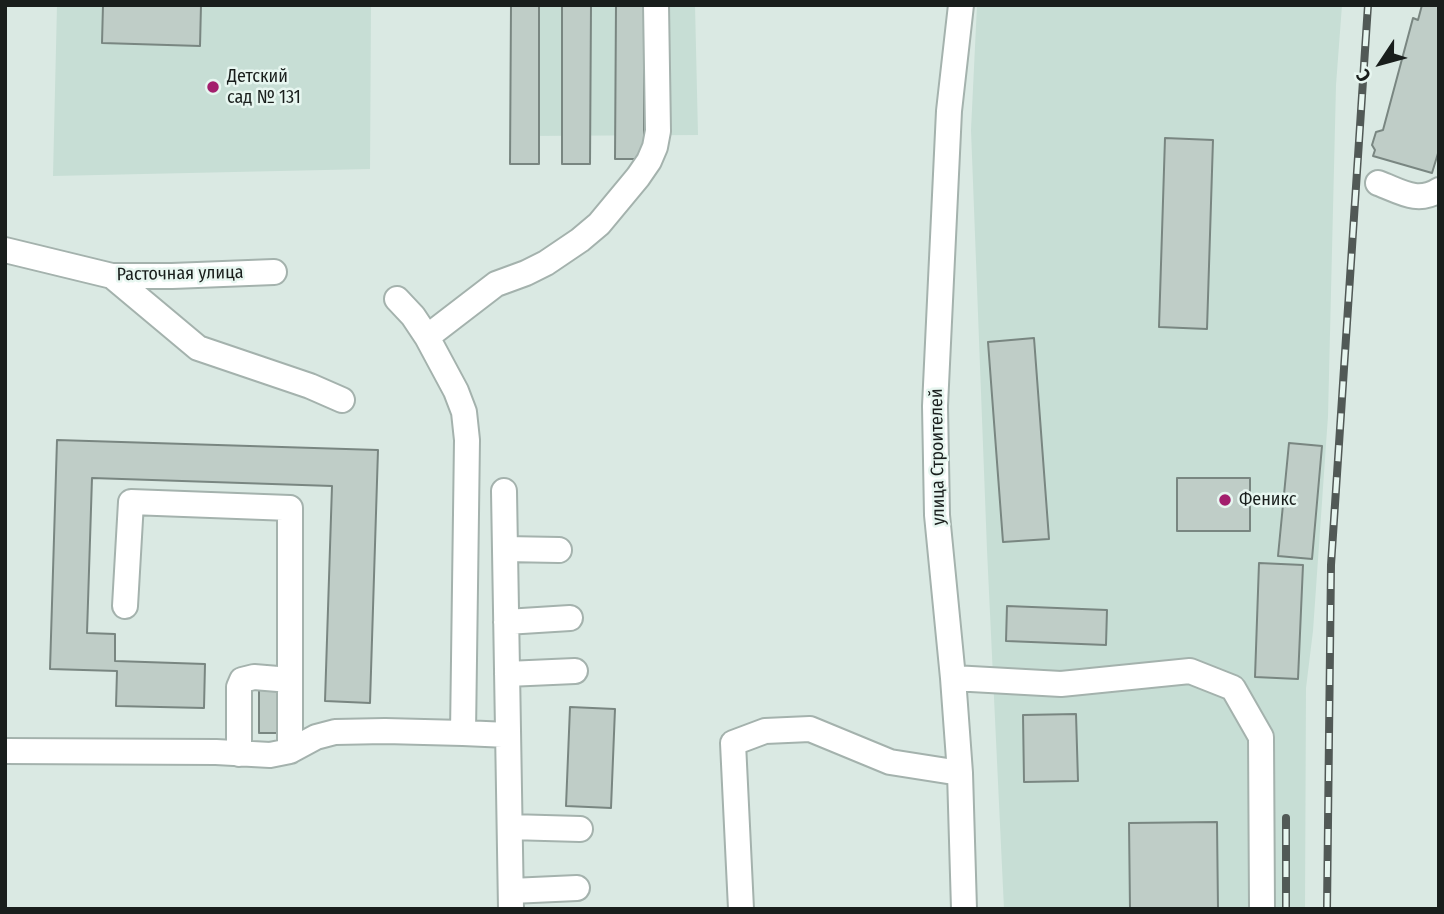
<!DOCTYPE html>
<meta charset="utf-8">
<style>
body{margin:0}
#map{position:relative;width:1444px;height:914px;overflow:hidden;background:#dae9e3;font-family:"Fira Sans Condensed",sans-serif}
canvas{display:block}
.frame{position:absolute;inset:0;border:7px solid #191e1c;pointer-events:none}
.north{position:absolute;left:1346px;top:28px;width:70px;height:70px;-webkit-text-stroke:5px #e7f6f0;paint-order:stroke;rotate:234deg;font-size:19px;font-weight:700;line-height:28px;text-align:center;color:#191e1c}
.north::after{content:'';display:block;margin:auto;width:24px;height:32px;background:#191e1c;clip-path:polygon(50% 0,100% 100%,50% 72%,0 100%)}
</style>
<div id="map">
<canvas width="1444" height="914"></canvas>
<div class="frame"></div>
<div class="north">С</div>
</div>
<script>
const c = document.querySelector('canvas').getContext('2d');
c.lineJoin = 'round';
function paint(path, color) { c.fillStyle = color; c.fill(path, 'evenodd'); }
function stroke(path, color, width, dash) { c.strokeStyle = color; c.lineWidth = width; c.lineCap = dash ? 'butt' : 'round'; c.setLineDash(dash || []); c.stroke(path); }
function write(font, color, halo, rows, align = 'center') {
  c.font = font + ' "Fira Sans Condensed",sans-serif'; c.lineWidth = 5; c.setLineDash([]); c.textBaseline = 'middle'; c.strokeStyle = halo; c.fillStyle = color; for (const [text, x, y, turn = 0] of rows) {
    c.save(); c.translate(x, y); c.rotate((+turn || 0) * Math.PI / 180); c.textAlign = isNaN(turn) ? turn : align; if (halo) c.strokeText(text, 0, 0); c.fillText(text, 0, 0); c.restore();
  }
}
const built = new Path2D(`
 M57,5H371L370,169L53,176Z
 M522,5H695L698,135L524,136Z
 M977,5H1342L1336,85L1328,416L1313,631L1306,688L1305,909H1004L987,550L971,130Z`);
const building = new Path2D(`
 M103,5H201L200,46L102,43Z
 M511,5H539V164H510Z
 M562,5H591L590,164H562Z
 M616,5H644V159H615Z
 M1422,5H1439V150L1432,173L1373,156L1375,150L1372,145L1376,132L1383,130L1413,18L1418,20Z
 M1165,138L1213,140L1207,329L1159,327Z
 M1034,338L1049,539L1003,542L988,342Z
 M57,440L378,450L370,703L325,701L332,486L92,478L87,633L115,634V661L205,664L204,708L116,706L117,671L50,669Z
 M1289,443L1322,446L1312,559L1278,556Z
 M1177,478H1250V531H1177Z
 M1259,563L1303,565L1298,679L1255,677Z
 M1007,606L1107,610L1106,645L1006,641Z
 M259,690H283L282,733H259Z
 M570,707L615,709L611,808L566,806Z
 M1076,714L1078,781L1024,782L1023,715Z
 M1217,822L1218,909H1130L1129,823Z`);
const minor = new Path2D(`
 M961,5L949,111L935,406L937,515L953,678L960,773L964,909
 M1378,183C1400,191 1417,204 1439,190
 M5,250L112,276H172L274,272
 M112,276L198,348L310,386L342,400
 M427,337L496,284L526,273L546,263L580,240L599,224L638,177L649,161L655,147L658,131L656,5
 M504,491L511,909
 M505,549L559,550
 M506,622L570,618
 M507,674L575,671
 M953,678L1061,684L1190,671L1233,688L1261,737L1262,909
 M463,733L508,735
 M5,751L216,752L270,755L290,751V508L131,502L125,606
 M290,751L316,737L335,732L385,731L463,733L467,440L464,412L456,391L427,337L413,316L397,299
 M239,754V687L242,680L254,677L290,680
 M510,827L580,829
 M511,891L577,888
 M741,909L733,743L765,731L810,729L890,762L960,773`);
const rail = new Path2D(`
 M1286,909V818
 M1327,909L1331,565L1368,5`);
const markers = [
 [213,87,7,"#a31f6d"],
 [1225,500,7,"#a31f6d"]
];
const poiNames = [
 ["Детский",227,77],
 ["сад № 131",227,98],
 ["Феникс",1239,500]
];
const streetNames = [
 ["Расточная улица",180,274,-1],
 ["улица Строителей",938,457,-91]
];
paint(built, '#c7ded5');
paint(building, '#bfcdc7');
stroke(building, '#798681', 2);
stroke(minor, '#a4b2ad', 28);
stroke(minor, '#fff', 24);
stroke(rail, '#515956', 8);
stroke(rail, '#e7f6f0', 5, [16]);
for (const [x, y, r, color] of markers) { const dot = new Path2D(); dot.arc(x, y, r, 0, 2 * Math.PI); c.fillStyle = color; c.fill(dot); stroke(dot, '#e7f6f0', 2.5); }
write('18px', '#191e1c', '#e7f6f0', poiNames, 'left');
write('18px', '#191e1c', '#e7f6f0', streetNames);
</script>
